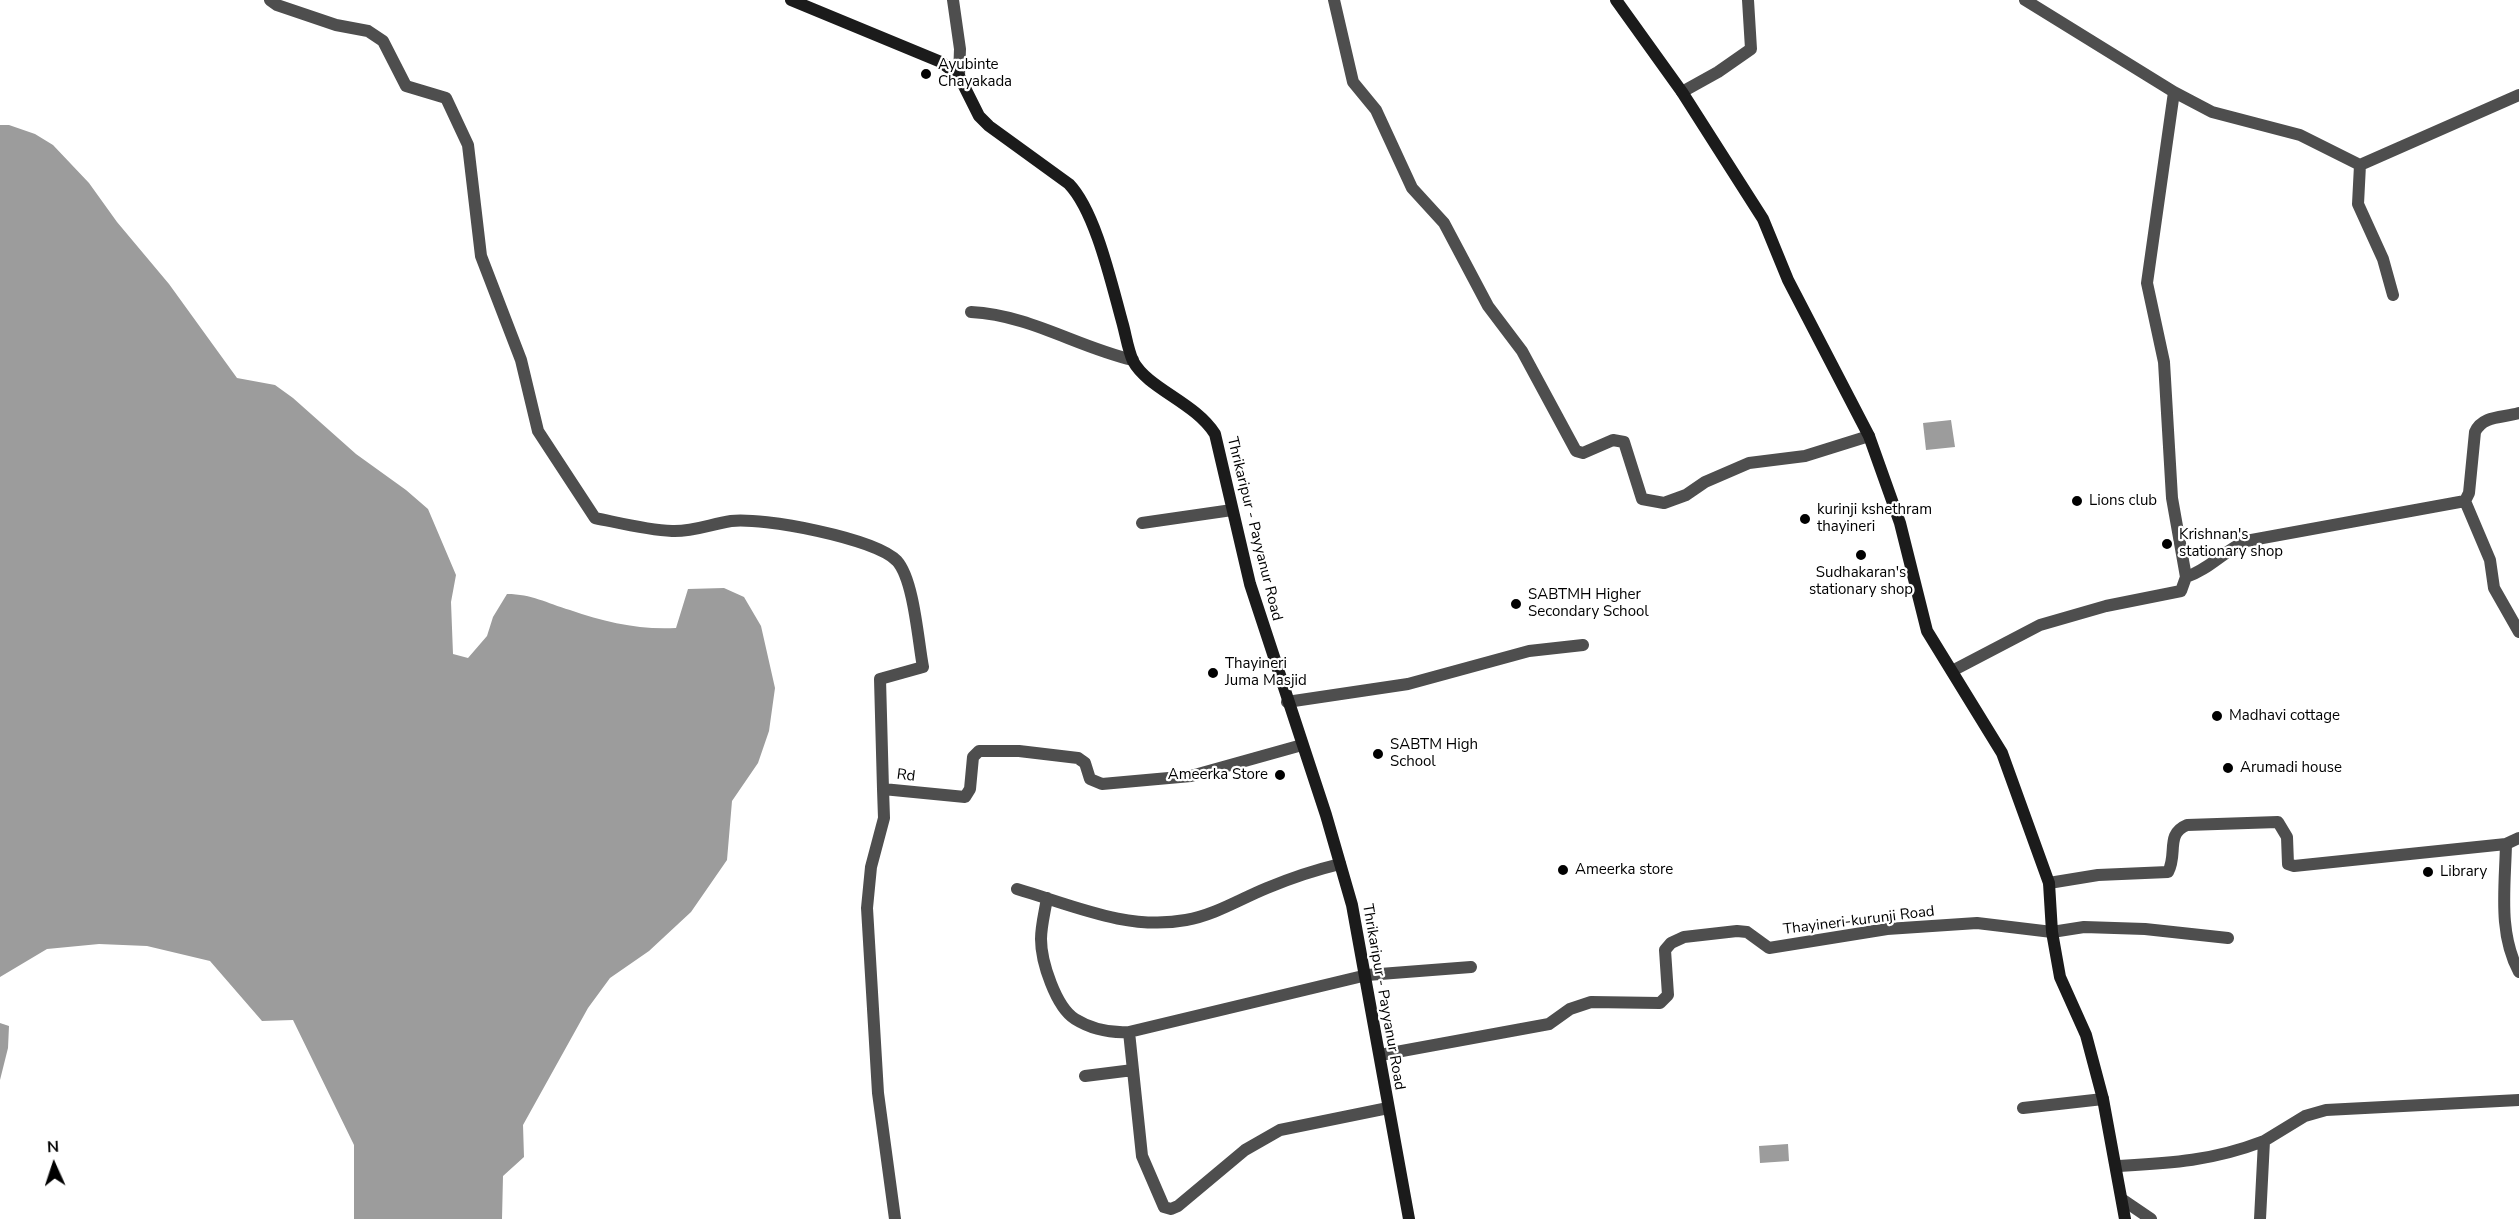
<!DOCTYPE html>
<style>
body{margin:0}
#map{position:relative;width:2519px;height:1219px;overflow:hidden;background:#fff;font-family:"Nunito Sans",sans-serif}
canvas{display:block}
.north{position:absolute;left:24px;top:1135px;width:60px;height:60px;-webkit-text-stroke:4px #fff;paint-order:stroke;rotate:357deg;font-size:16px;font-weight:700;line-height:24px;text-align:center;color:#000}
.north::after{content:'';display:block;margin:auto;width:21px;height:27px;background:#000;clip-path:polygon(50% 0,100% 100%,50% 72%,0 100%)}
</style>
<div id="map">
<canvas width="2519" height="1219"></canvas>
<div class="north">N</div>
</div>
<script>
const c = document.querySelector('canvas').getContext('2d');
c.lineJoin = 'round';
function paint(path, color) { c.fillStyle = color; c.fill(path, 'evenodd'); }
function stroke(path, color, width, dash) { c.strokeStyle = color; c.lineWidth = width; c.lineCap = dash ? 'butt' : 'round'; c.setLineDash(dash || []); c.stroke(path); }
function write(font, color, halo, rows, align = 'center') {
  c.font = font + ' "Nunito Sans",sans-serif'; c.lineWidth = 4.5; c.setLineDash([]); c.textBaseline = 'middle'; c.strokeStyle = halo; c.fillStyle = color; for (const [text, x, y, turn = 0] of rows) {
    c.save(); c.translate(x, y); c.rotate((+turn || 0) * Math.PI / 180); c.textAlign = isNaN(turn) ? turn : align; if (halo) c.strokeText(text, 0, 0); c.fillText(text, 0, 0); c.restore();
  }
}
const water = new Path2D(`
 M0,125H9L35,134L53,145L89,183L117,222L169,284L237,378L275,385L293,398L356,454L406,490L428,509L456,575L451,602L453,654L468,658L487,636L493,617L507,594C532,594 546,603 570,610C605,622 638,630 676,628L688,589L724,588L744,597L761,626L775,688L769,731L758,763L732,801L727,860L691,912L649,951L610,978L588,1008L523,1125L524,1157L503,1176L502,1219H354V1145L293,1020L262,1021L210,961L147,946L99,944L47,949L0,977Z
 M1951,420L1955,447L1926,450L1923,423Z
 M0,1023L9,1026L8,1048L0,1080Z
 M1788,1144L1789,1161L1760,1163L1759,1146Z`);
const minor = new Path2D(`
 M270,0L277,5L336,25L368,31L383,41L406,86L446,98L468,145L481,256L521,360L538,431L595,518C620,523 647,530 672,531C692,532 711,524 731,521C762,517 875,538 897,561C914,580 918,641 923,667L880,679L883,789
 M953,0L960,49L959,76
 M1334,0L1353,82L1376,110L1412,188L1444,223L1488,306L1522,351L1576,451L1583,453L1613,440L1624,442L1642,499L1664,503L1686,495L1705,482L1749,463L1805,456L1869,436
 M2025,0L2174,92L2212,112L2300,135L2360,165L2519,95
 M1682,92L1718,72L1751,49L1748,0
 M2174,92L2147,283L2164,362L2172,498L2186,577
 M2360,165L2358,204L2383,259L2393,295
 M971,312C1030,315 1077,347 1133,360
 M2465,501L2490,560L2494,588L2519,632
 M1142,523L1232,510
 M1952,671L2040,625L2106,606L2181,591L2186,577C2208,570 2224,551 2246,541L2465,501L2469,493L2475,432C2483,415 2503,418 2519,413
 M1287,702L1408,684L1529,651L1583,645
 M2506,844C2505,888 2498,933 2519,972
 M2049,883L2098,875L2168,872C2178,854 2165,834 2187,825L2278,822L2287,837L2288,864L2294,866L2506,844L2519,838
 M1017,889C1072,905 1128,931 1186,920C1215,915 1240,899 1267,888C1291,878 1315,870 1340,864
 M1047,898C1045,911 1041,926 1041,939C1041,962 1056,1007 1075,1019C1091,1029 1111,1033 1129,1032
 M1380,1055L1549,1024L1570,1009L1591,1002L1660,1003L1668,995L1665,950L1671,943L1684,937L1737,931L1747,932L1769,948L1887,929L1977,923L2052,932L2084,927L2145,929L2228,938
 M1085,1076L1133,1070
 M1388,1108L1280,1130L1245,1150L1178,1206L1171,1209L1164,1207L1142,1156L1129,1032L1367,975L1471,967
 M2023,1108L2103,1099
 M2117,1166C2172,1163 2212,1161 2264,1141
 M2123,1200L2151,1219
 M895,1219L878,1093L867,908L871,867L884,818L883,789L965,797L970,789L973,757L979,751H1019L1078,758L1085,763L1090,779L1102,784L1191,776L1302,745
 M2260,1219L2264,1141L2305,1116L2326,1110L2519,1100`);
const secondary = new Path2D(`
 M791,0L941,62L959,76L979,116L989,126L1069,184C1096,212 1112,286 1123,325C1126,336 1128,350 1133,361C1148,389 1195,402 1215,434L1250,584L1326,815L1352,905L1409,1219
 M1616,0L1682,92L1763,219L1788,280L1869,436L1900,523L1927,631L2002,753L2049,883L2052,932L2060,977L2086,1035L2103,1099L2125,1219`);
const markers = [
 [926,74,6,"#000"],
 [2077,501,6,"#000"],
 [1805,519,6,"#000"],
 [2167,544,6,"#000"],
 [1861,555,6,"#000"],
 [1516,604,6,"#000"],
 [1213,673,6,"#000"],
 [2217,716,6,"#000"],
 [1378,754,6,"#000"],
 [2228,768,6,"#000"],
 [1280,775,6,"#000"],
 [1563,870,6,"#000"],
 [2428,872,6,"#000"]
];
const poiNames = [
 ["Ayubinte",938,65],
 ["Chayakada",938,82],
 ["Lions club",2089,501],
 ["kurinji kshethram",1817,510],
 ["thayineri",1817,527],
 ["Krishnan's",2179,535],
 ["stationary shop",2179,552],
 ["Sudhakaran's",1861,573,"center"],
 ["stationary shop",1861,590,"center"],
 ["SABTMH Higher",1528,595],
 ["Secondary School",1528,612],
 ["Thayineri",1225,664],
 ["Juma Masjid",1225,681],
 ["Madhavi cottage",2229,716],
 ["SABTM High",1390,745],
 ["School",1390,762],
 ["Arumadi house",2240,768],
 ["Ameerka Store",1268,775,"right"],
 ["Ameerka store",1575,870],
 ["Library",2440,872]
];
const streetNames = [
 ["Thrikaripur - Payyanur Road",1254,529,76],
 ["Rd",906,776,7],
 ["Thayineri-kurunji Road",1859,921,-7],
 ["Thrikaripur - Payyanur Road",1383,997,80]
];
paint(water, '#9c9c9c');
stroke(minor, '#4e4e4e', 12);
stroke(secondary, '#1b1b1b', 12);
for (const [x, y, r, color] of markers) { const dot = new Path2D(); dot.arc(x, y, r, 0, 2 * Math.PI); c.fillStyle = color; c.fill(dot); stroke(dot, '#fff', 2); }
write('15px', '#000', '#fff', poiNames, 'left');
write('15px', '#000', '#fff', streetNames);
</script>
